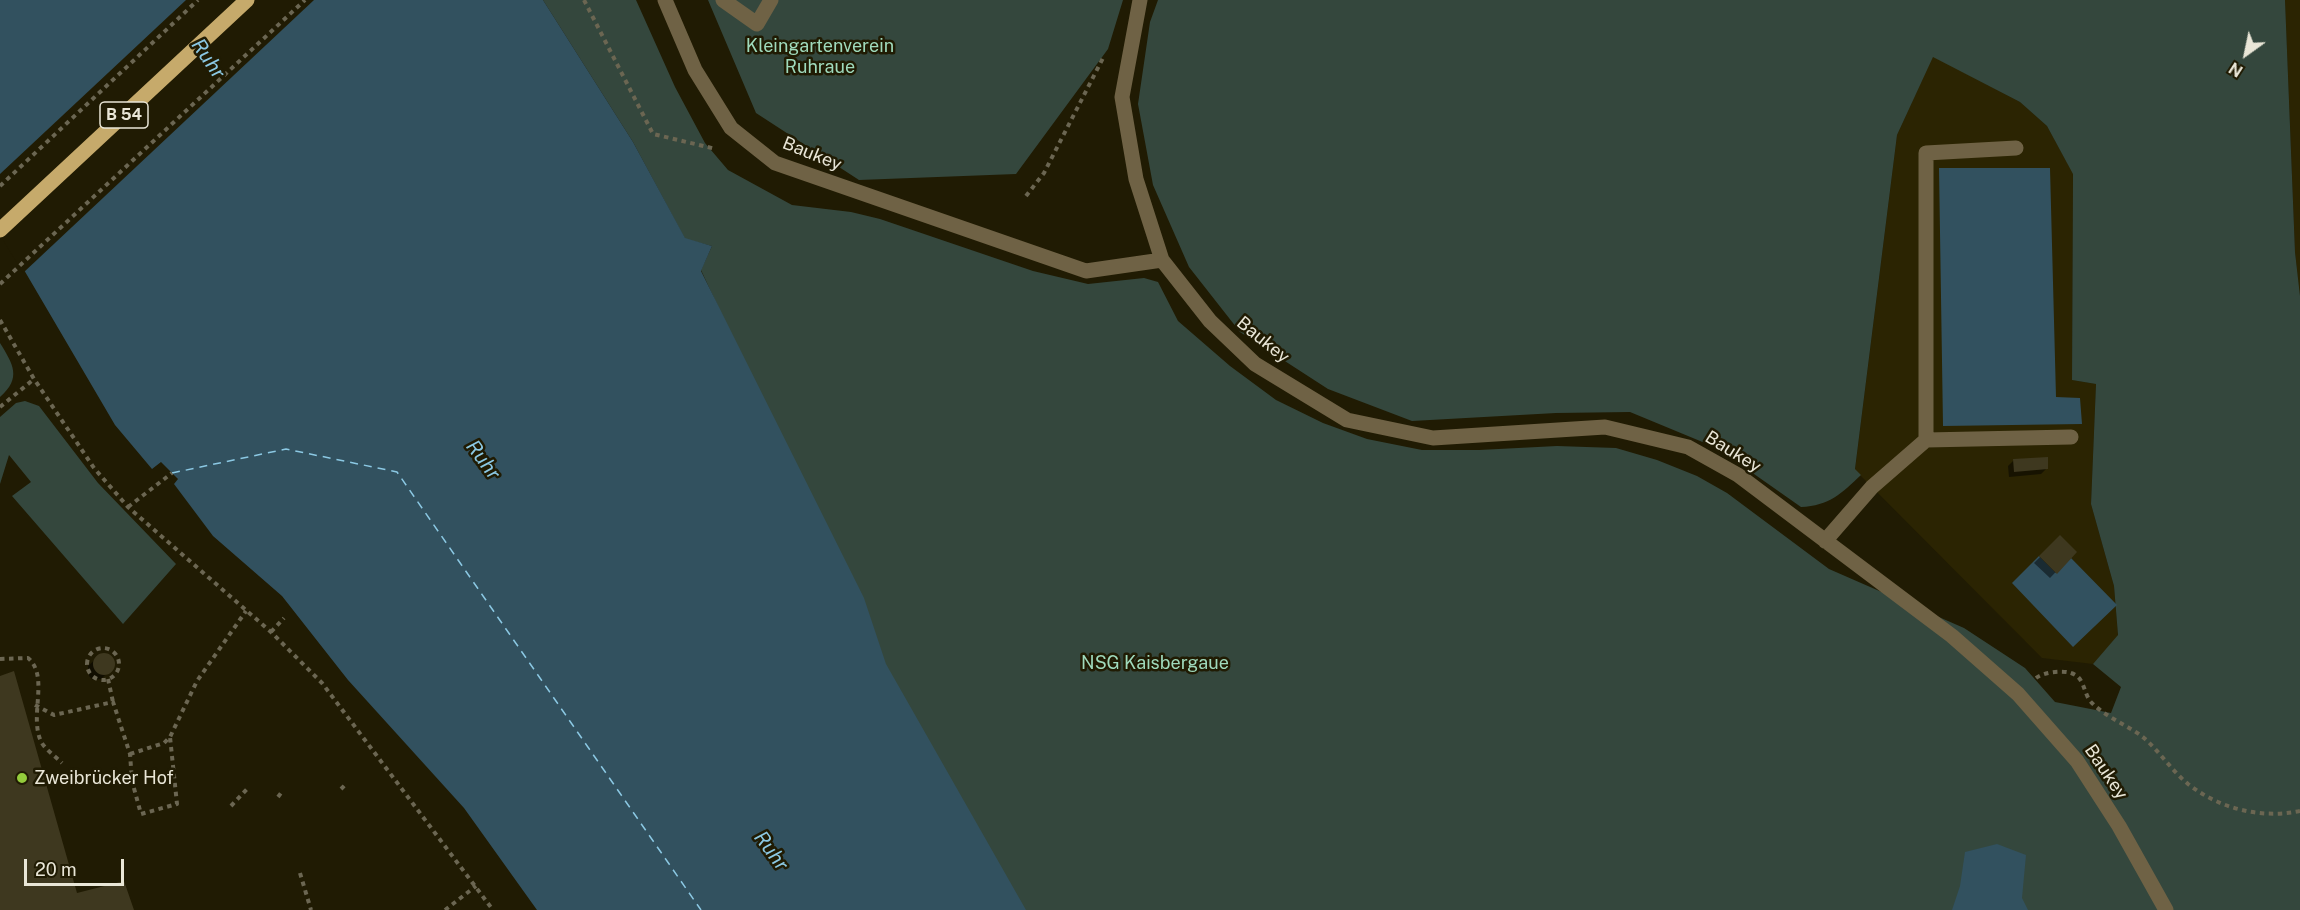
<!DOCTYPE html>
<meta charset="utf-8">
<style>
body{margin:0}
#map{position:relative;width:2300px;height:910px;overflow:hidden;background:#201b03;font-family:"Public Sans",sans-serif}
canvas{display:block}
.north{position:absolute;left:2216px;top:24px;width:60px;height:60px;-webkit-text-stroke:4px #201b03;paint-order:stroke;rotate:213deg;font-size:16px;font-weight:700;line-height:24px;text-align:center;color:#e9e6d7}
.north::after{content:'';display:block;margin:auto;width:21px;height:27px;background:#e9e6d7;clip-path:polygon(50% 0,100% 100%,50% 72%,0 100%)}
.scale{position:absolute;left:24px;top:859px;width:100px;height:27px;box-sizing:border-box;border:3px solid #e9e6d7;border-top:0;padding-left:8px;font-size:18px;line-height:21px;white-space:nowrap;color:#e9e6d7;-webkit-text-stroke:4px #201b03;paint-order:stroke}
</style>
<div id="map">
<canvas width="2300" height="910"></canvas>
<div class="north">N</div>
<div class="scale">20 m</div>
</div>
<script>
const c = document.querySelector('canvas').getContext('2d');
c.lineJoin = 'round';
function paint(path, color) { c.fillStyle = color; c.fill(path, 'evenodd'); }
function stroke(path, color, width, dash) { c.strokeStyle = color; c.lineWidth = width; c.lineCap = dash ? 'butt' : 'round'; c.setLineDash(dash || []); c.stroke(path); }
function write(font, color, halo, rows, align = 'center') {
  c.font = font + ' "Public Sans",sans-serif'; c.lineWidth = 5; c.setLineDash([]); c.textBaseline = 'middle'; c.strokeStyle = halo; c.fillStyle = color; for (const [text, x, y, turn = 0] of rows) {
    c.save(); c.translate(x, y); c.rotate((+turn || 0) * Math.PI / 180); c.textAlign = isNaN(turn) ? turn : align; if (halo) c.strokeText(text, 0, 0); c.fillText(text, 0, 0); c.restore();
  }
}
const built = new Path2D(`
 M2285,0H2300V296L2295,252Z
 M1933,56L2020,102L2047,126L2073,173L2072,380L2096,384L2091,504L2114,586L2118,636L2093,664L2042,658L1855,470L1897,135Z`);
const green = new Path2D(`
 M543,0H636L675,87L705,143L728,170L792,205L851,212L880,219L1033,271L1088,284L1144,278L1158,282L1178,321L1230,366L1276,400L1323,423L1367,439L1422,450H1479L1557,446L1616,448L1657,460L1697,476L1727,493L1829,569L1964,628L2025,668L2055,702L2111,713L2121,687L2093,664L2118,635L2114,586L2091,504L2096,384L2072,380L2073,174L2047,126L2020,102L1933,57L1897,135L1855,469L1861,475C1842,493 1829,506 1801,507L1717,448L1630,412L1556,413L1412,421L1328,389L1240,332L1189,267L1153,185L1138,104L1150,22L1158,0H2285L2295,252L2300,296V910H998L701,270L712,246L685,239L633,142Z
 M708,0H1123L1108,49L1016,174L859,180L756,113Z
 M0,343C13,364 22,378 0,397Z
 M25,401L39,406L98,483L176,564L123,624L12,496L31,482L9,455L0,484V417L16,403Z`);
const water = new Path2D(`
 M0,0H543L633,142L685,238L712,246L701,271L864,598L886,664L1026,910H537L464,808L348,680L282,596L213,536L174,484L178,479L161,462L152,469L115,425L0,229Z
 M1939,168H2050L2056,397L2080,398L2082,424L1943,426Z
 M2039,556L2056,573L2071,558L2117,605L2073,647L2012,583Z
 M1997,844L2026,855L2022,898L2028,910H1952L1960,886L1965,852Z`);
const pier = new Path2D(`
 M186,0H314L23,273L0,235V174Z`);
const shadow = new Path2D(`
 M2014,460L2047,468L2041,474L2009,477L2008,466Z
 M2060,537L2075,552L2050,578L2034,563Z
 M100,655L113,660L114,666L101,679L93,680L89,676L88,666Z`);
const ferry = new Path2D(`
 M172,473L286,449L397,472L701,910`);
const building = new Path2D(`
 M2048,457V469L2014,472L2013,459Z
 M2060,535L2077,552L2057,574L2039,556Z
 M93 664a11 11 0 1 1 22 0a11 11 0 1 1-22 0Z
 M14,671L77,893L124,881L134,910H0V676Z`);
const path = new Path2D(`
 M584,0L653,134L716,149
 M0,186L198,0
 M1026,196L1044,173L1103,58
 M0,284L305,0
 M0,320L34,379L94,468L128,507L271,632L322,683L493,910
 M0,407L34,379
 M128,507L172,473
 M271,632L284,618
 M87 664a16 16 0 1 1 32 0a16 16 0 1 1-32 0Z
 M0,659L28,658C49,676 30,713 40,739C43,748 55,756 62,763
 M2036,678C2044,672 2062,670 2071,673C2085,677 2083,693 2091,702C2105,717 2128,725 2144,738C2160,752 2172,771 2188,784C2220,809 2261,819 2300,811
 M108,679L113,702
 M35,705L54,715L113,702L130,754L132,781L141,814L177,804L170,737
 M130,754L164,743L170,737L197,681L246,611
 M341,789L346,784
 M278,797L281,793
 M231,806L249,787
 M300,873L311,910
 M445,910L476,886`);
const minor = new Path2D(`
 M665,0L695,70L731,128L775,163L1086,271L1162,260
 M723,0L757,24L771,0
 M1140,0L1122,97L1136,179L1162,260L1210,321L1255,364L1347,420L1433,438L1605,427L1688,447L1738,475L1952,636L2018,694L2077,761L2119,826L2166,910
 M1926,440V153L2016,148
 M1825,541L1872,487L1926,440L2071,437`);
const major = new Path2D(`
 M0,230L247,0`);
const markers = [
 [22,778,6,"#94cc3c"]
];
const shields = [
 [124,115,48]
];
const shieldNames = [
 ["B 54",124,115]
];
const parkNames = [
 ["Kleingartenverein",820,46],
 ["Ruhraue",820,67],
 ["NSG Kaisbergaue",1155,663]
];
const streetNames = [
 ["Baukey",812,154,22],
 ["Baukey",1263,340,39],
 ["Baukey",1733,452,32],
 ["Baukey",2106,772,56]
];
const poiNames = [
 ["Zweibrücker Hof",34,778]
];
const waterNames = [
 ["Ruhr",208,59,56],
 ["Ruhr",483,460,54],
 ["Ruhr",771,851,54]
];
paint(built, '#2b2402');
paint(green, '#34473d');
paint(water, '#32515f');
paint(pier, '#201b03');
paint(shadow, '#0007');
stroke(ferry, '#8bc8e3', 1.5, [8, 6]);
paint(building, '#3e381f');
stroke(path, '#6b6652', 4, [4.5, 4.5]);
stroke(minor, '#6f6245', 15);
stroke(major, '#c6aa6b', 15);
for (const [x, y, r, color] of markers) { const dot = new Path2D(); dot.arc(x, y, r, 0, 2 * Math.PI); c.fillStyle = color; c.fill(dot); stroke(dot, '#201b03', 2); }
for (const [x, y, w] of shields) { const box = new Path2D(); box.roundRect(x - w / 2, y - 13, w, 26, 4.5); c.fillStyle = '#201b03'; c.fill(box); stroke(box, '#e9e6d7', 1.5); }
write('bold 16px', '#e9e6d7', null, shieldNames);
write('18px', '#9fdabc', '#201b03', parkNames);
write('18px', '#e9e6d7', '#201b03', streetNames);
write('18px', '#e9e6d7', '#201b03', poiNames, 'left');
write('italic 20px', '#8bc8e3', '#201b03', waterNames);
</script>
